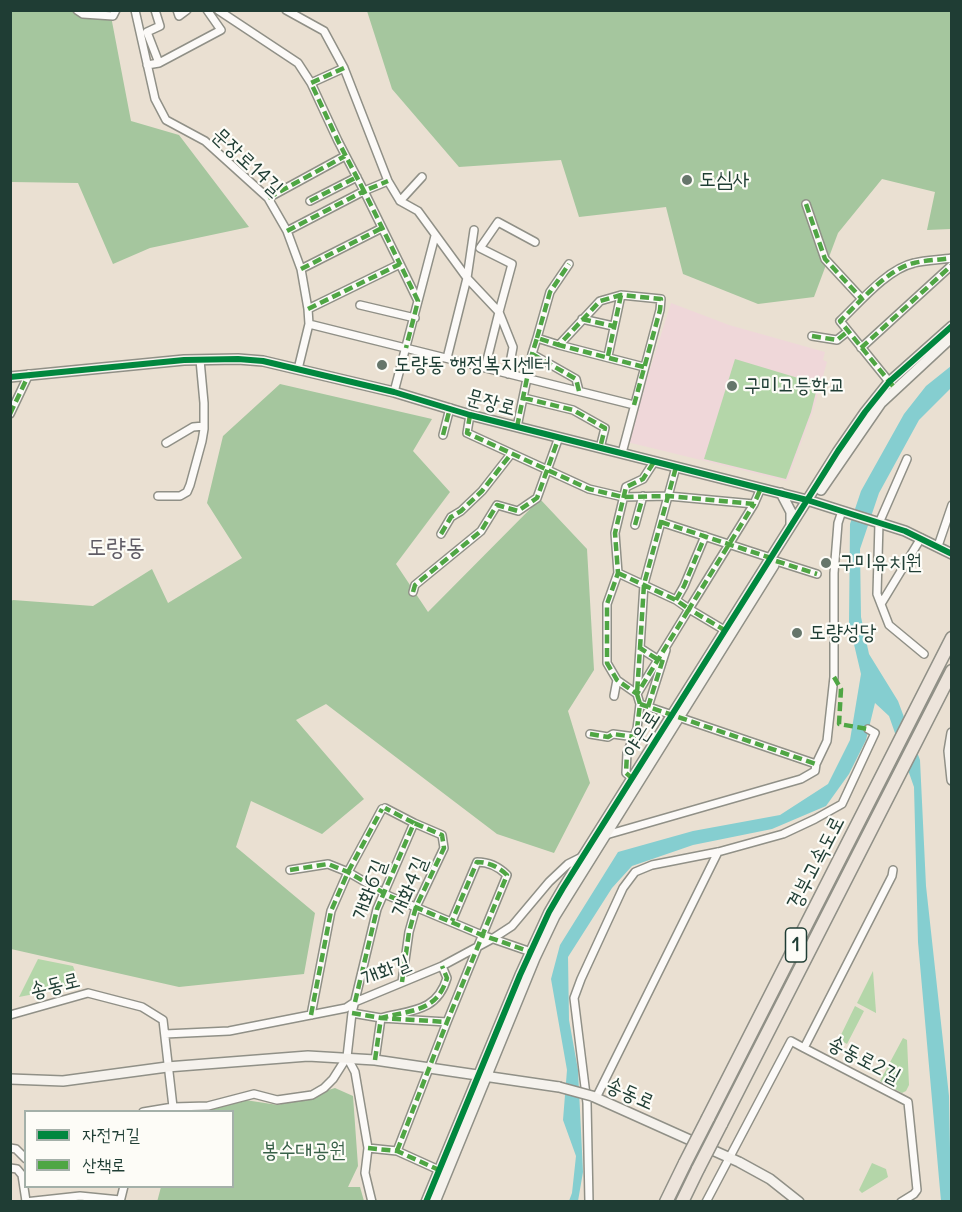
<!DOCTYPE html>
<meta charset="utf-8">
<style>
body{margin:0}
#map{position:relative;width:962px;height:1212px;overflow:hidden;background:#eae0d2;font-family:Delius,"Poor Story",sans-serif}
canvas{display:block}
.frame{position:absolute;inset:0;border:12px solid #1f3d34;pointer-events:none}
.legend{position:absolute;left:24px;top:1110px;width:210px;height:78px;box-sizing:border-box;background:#fdfcf7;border:2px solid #a4b0a9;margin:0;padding:8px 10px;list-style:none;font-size:18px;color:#1f3d34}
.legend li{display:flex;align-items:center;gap:12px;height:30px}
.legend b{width:30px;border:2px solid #a4b0a9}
</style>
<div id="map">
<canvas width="962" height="1212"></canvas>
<div class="frame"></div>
<ul class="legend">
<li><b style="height:8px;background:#00873e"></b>자전거길</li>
<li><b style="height:8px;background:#4fa644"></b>산책로</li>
</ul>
</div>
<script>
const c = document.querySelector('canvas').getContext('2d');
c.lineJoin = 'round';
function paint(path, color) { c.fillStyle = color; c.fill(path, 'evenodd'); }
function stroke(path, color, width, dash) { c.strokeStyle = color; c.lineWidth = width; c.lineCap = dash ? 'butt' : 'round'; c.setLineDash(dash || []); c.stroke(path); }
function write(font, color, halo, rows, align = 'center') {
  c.font = font + ' Delius,"Poor Story",sans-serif'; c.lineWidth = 4.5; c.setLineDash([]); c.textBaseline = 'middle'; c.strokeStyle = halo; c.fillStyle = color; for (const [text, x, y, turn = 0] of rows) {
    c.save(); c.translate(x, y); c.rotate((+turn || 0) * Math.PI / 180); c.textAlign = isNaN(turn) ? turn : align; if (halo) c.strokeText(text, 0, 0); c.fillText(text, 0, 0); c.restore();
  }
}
const built = new Path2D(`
 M671,303L729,325L825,352L823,360L827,362L813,411L787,481L627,442Z`);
const green = new Path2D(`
 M735,359L818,384L811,412L786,479L704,459Z
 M38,959L73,966L80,985L19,997Z
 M873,971L876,1012V1013L857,1003Z
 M855,1006L864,1011L847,1044L839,1039Z
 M903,1038L907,1040L909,1085L906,1091L902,1093L880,1081Z
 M872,1163L886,1169L888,1177L862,1193L859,1190Z`);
const forest = new Path2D(`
 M11,11H110L131,121L179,135L249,227L150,248L113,264L78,183L11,182Z
 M367,11H951V229L927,230L935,192L882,179L838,233L814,297L758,304L683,274L666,207L579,217L561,160L459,167L392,89Z
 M280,384L432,419L413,451L450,492L396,564L428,612L540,499L587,549L594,670L568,711L590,783L554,853L497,834L326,704L296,720L364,799L322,834L251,801L236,847L315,913L304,974L179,987L11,949L10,602L13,600L93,606L152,569L168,603L242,558L207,503L223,436Z
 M335,1088L353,1096L358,1166L348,1187H360L364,1201L157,1202L161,1187L232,1186V1112L204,1111L245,1100L278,1105Z`);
const water = new Path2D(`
 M951,366V388L919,420L879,493L860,549L861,617L869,654L898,701L920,760L926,886L949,1096L951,1201H941L918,942L914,787L889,716L875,703L866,740L849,774L826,806L772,829L693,845L632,866L612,888L568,957L569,1020L578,1070L583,1172L578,1201H569L572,1193L576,1156L563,1120L567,1070L551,979L560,945L618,852L693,831L780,815L828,784L850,740L861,674L849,623L850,524L861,491L904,414L926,386Z`);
const street = new Path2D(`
 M77,10L83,14L113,16L116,10
 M135,10L155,99L166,120L205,141L268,198L287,231L301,269L308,309L309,324L298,369
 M155,10L160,26L147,32L159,63
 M177,10L179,16L187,10
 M218,10L298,63L311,83L338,141L364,191L388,181
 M286,10L324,31L344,68L388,181L400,201L418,211L467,278
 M147,65L159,63L221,30L207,10
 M311,83L344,68
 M268,198L345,156
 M310,201L357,177
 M400,201L422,177
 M806,204L825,259L862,299
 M287,231L364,191L400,264
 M301,269L382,228
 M467,278L474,230
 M418,301L435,236
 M360,305L415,318
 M308,309L400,264L418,301L394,392
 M582,319L613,326
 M309,324L634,405
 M812,336L837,340L847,332
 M537,338L550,292L569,264
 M861,348L952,265
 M532,354L576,379L579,391
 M608,356L621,295
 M447,358L467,278L499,312L485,368
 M508,374L513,347L499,312L512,264L480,248L498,222L535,242
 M891,384L840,321C859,303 887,269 914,263C926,260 939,260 952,258
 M524,398L573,410L605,428L600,448
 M10,414L29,374
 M470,415L467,433L589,489L623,497L668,496L754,504L761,488
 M517,427L532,354L537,338L559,345
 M443,435L450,408
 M166,443L193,427L204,426
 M622,453L660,310L661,299L621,295L600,301L559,345L644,367
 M907,459L879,523L877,594L889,625L924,654
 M158,496H180L187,492L190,485L202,441L204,429V403L200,360
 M661,522L771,558
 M635,525L643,496
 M441,534L451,517L461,511L482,491L511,454
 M938,546L952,505
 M776,561L817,574
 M618,573L676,600L689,609L637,694L617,680L607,663V604L618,573L615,533L626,487L643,479L654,462
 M413,592L415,585L481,531L497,505L518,511L537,498L559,437
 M676,600L684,586L705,536
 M881,604L921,538
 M726,631L689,609L754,504
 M640,648L644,584L676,467
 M614,696L617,680
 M640,704L816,764
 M648,707L666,650
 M590,734L608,737L613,734L635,737
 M633,779L626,773L627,753L637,729L640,704L637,694L640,648L657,659
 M606,835L801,779L815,771L816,764L827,741L834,677V573L838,523L842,511
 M290,870L328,864L348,872L389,896L482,935L531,952
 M893,870L892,876L804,1048L908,1102L917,1190L914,1194L901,1202
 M402,982L409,932L416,907L444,848L442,835L414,823
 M352,1013L381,1018L447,1022
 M10,1015L88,993L142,1007L163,1020L173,1107
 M311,1015L331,911L348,872L382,809
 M165,1034L229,1031L346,1008L355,1002L442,966L492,939L512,926L549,882L568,864L582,857
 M347,1057L355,1072L368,1148L365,1173L372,1202
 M375,1060L381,1018C411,1010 437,1012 447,978L442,966
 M596,1098L718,852
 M143,1112L173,1107L208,1106L254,1094L277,1100L312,1095L324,1088L333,1079L347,1057L352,1013L377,909L414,823L385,808
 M10,1148L16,1149L26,1159
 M368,1148L397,1151L439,1170
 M397,1151L447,1022L507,875C499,867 488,862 477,862L452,921
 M10,1168L17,1169L22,1175L26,1201
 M25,1202L80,1196L120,1200
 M120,1202L124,1186
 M589,1202L587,1103L574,998L581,979L623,888L635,872L652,865L718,852L783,834L815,819L842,804L875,733L868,729
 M706,1202L791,1041L804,1048`);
const secondary = new Path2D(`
 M10,377L184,360L238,359L263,361L394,392L470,415L807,500L905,531L952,554
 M821,490L881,403L952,337
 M781,493L791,512V524
 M952,733L949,751L952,780
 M10,1079L63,1081L167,1067L308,1056L375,1060L559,1087
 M592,1096L739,1162L770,1179L799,1202
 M426,1202L520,975L549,912L563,888L838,451L865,412L889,382L952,326
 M435,1202L535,958L555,916L774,565`);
const highway = new Path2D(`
 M708,1118L952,638
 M721,1124L952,671
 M666,1202L685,1163
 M682,1202L698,1169`);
const secondaryBridge = new Path2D(`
 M559,1087L592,1096`);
const highwayBridge = new Path2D(`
 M685,1163L708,1118
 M698,1169L721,1124`);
const quiet = new Path2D(`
 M344,68L311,83L338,141L364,191L388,181
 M268,198L345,156
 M310,201L357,177
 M806,204L825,259L862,299
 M287,231L364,191L400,264
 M301,269L382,228
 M308,309L400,264L418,301L406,348
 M582,319L613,326
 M812,336L837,340L847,332
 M537,338L550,292L569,264
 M861,348L952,265
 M532,354L576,379L579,391
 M608,356L621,295
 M893,386L840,321C859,303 887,269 914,263C926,260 939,260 952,258
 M524,398L573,410L605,428L600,448
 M634,405L660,310L661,299L621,295L600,301L559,345L644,367
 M10,414L29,374
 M470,415L467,433L589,489L623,497L668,496L754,504L761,488
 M517,427L532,354L537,338L559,345
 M443,435L450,408
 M661,522L771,558
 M635,525L643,496
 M441,534L451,517L461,511L482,491L511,454
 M776,561L817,574
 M618,573L676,600L689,609L637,694L617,680L607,663V604L618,573L615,533L626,487L643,479L654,462
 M413,592L415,585L481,531L497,505L518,511L537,498L559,437
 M676,600L684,586L705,536
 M726,631L689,609L754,504
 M640,648L644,584L676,467
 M834,677L841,689L839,724L868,729
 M640,704L816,764
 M648,707L664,656
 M590,734L608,737L613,734L635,737
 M633,779L626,773L627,753L637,729L640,704L637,694L640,648L657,659
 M290,870L328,864L348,872L389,896L482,935L531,952
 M402,982L409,932L416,907L444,848L442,835L414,823
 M355,1002L377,909L414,823L385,808
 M352,1013L381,1018L447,1022
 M311,1015L331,911L348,872L382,809
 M375,1060L381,1018C411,1010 437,1012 447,978L442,966
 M368,1148L397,1151L439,1170
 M397,1151L447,1022L507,875C499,867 488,862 477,862L452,921`);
const cycleway = new Path2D(`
 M10,377L184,360L238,359L263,361L394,392L470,415L807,500L905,531L952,554
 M426,1202L520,975L549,912L563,888L838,451L865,412L889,382L952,326`);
const markers = [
 [687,180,6,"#66766b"],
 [382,365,6,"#66766b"],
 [732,386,6,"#66766b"],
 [826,563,6,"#66766b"],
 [797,633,6,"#66766b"]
];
const shields = [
 [796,945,21]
];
const shieldNames = [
 ["1",796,945]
];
const streetNames = [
 ["문장로14길",247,162,43],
 ["문장로",491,403,15],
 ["야은로",642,734,-58],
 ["경부고속도로",816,863,-63],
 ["개화4길",410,887,-68],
 ["개화6길",370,890,-70],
 ["개화길",386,971,-22],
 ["송동로",55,986,-14],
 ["송동로2길",864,1060,28],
 ["송동로",630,1094,24]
];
const poiNames = [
 ["도심사",699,180],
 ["도량동 행정복지센터",394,365],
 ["구미고등학교",744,386],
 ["구미유치원",838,563],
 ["도량성당",809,633]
];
const parkNames = [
 ["봉수대공원",304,1151]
];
const quarterNames = [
 ["도량동",116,548]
];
paint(built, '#efd7d9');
paint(green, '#b4d6a9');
paint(forest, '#a5c69e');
paint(water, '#85ced0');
stroke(street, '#909087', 10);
stroke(secondary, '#909087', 12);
stroke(highway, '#909087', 15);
stroke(street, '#fcfaf8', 7);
stroke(secondary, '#f5f2ed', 9);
stroke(highway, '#ede4db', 12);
stroke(secondaryBridge, '#909087', 12, []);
stroke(highwayBridge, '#909087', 15, []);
stroke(secondaryBridge, '#f5f2ed', 9);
stroke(highwayBridge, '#ede4db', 12);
stroke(quiet, '#4fa644', 4.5, [9, 4.5]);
stroke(cycleway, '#00873e', 6);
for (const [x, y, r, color] of markers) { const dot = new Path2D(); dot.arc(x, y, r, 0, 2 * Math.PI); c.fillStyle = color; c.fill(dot); stroke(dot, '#fdfcf7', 2); }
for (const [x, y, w] of shields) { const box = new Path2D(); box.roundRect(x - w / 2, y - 17, w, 34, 4.5); c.fillStyle = '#fdfcf7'; c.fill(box); stroke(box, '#1f3d34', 1.5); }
write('bold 20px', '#1f3d34', null, shieldNames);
write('21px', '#1f3d34', '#fdfcf7', streetNames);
write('21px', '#1f3d34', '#fdfcf7', poiNames, 'left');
write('21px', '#396149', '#fdfcf7', parkNames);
write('24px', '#5f5b64', '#fdfcf7', quarterNames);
</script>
